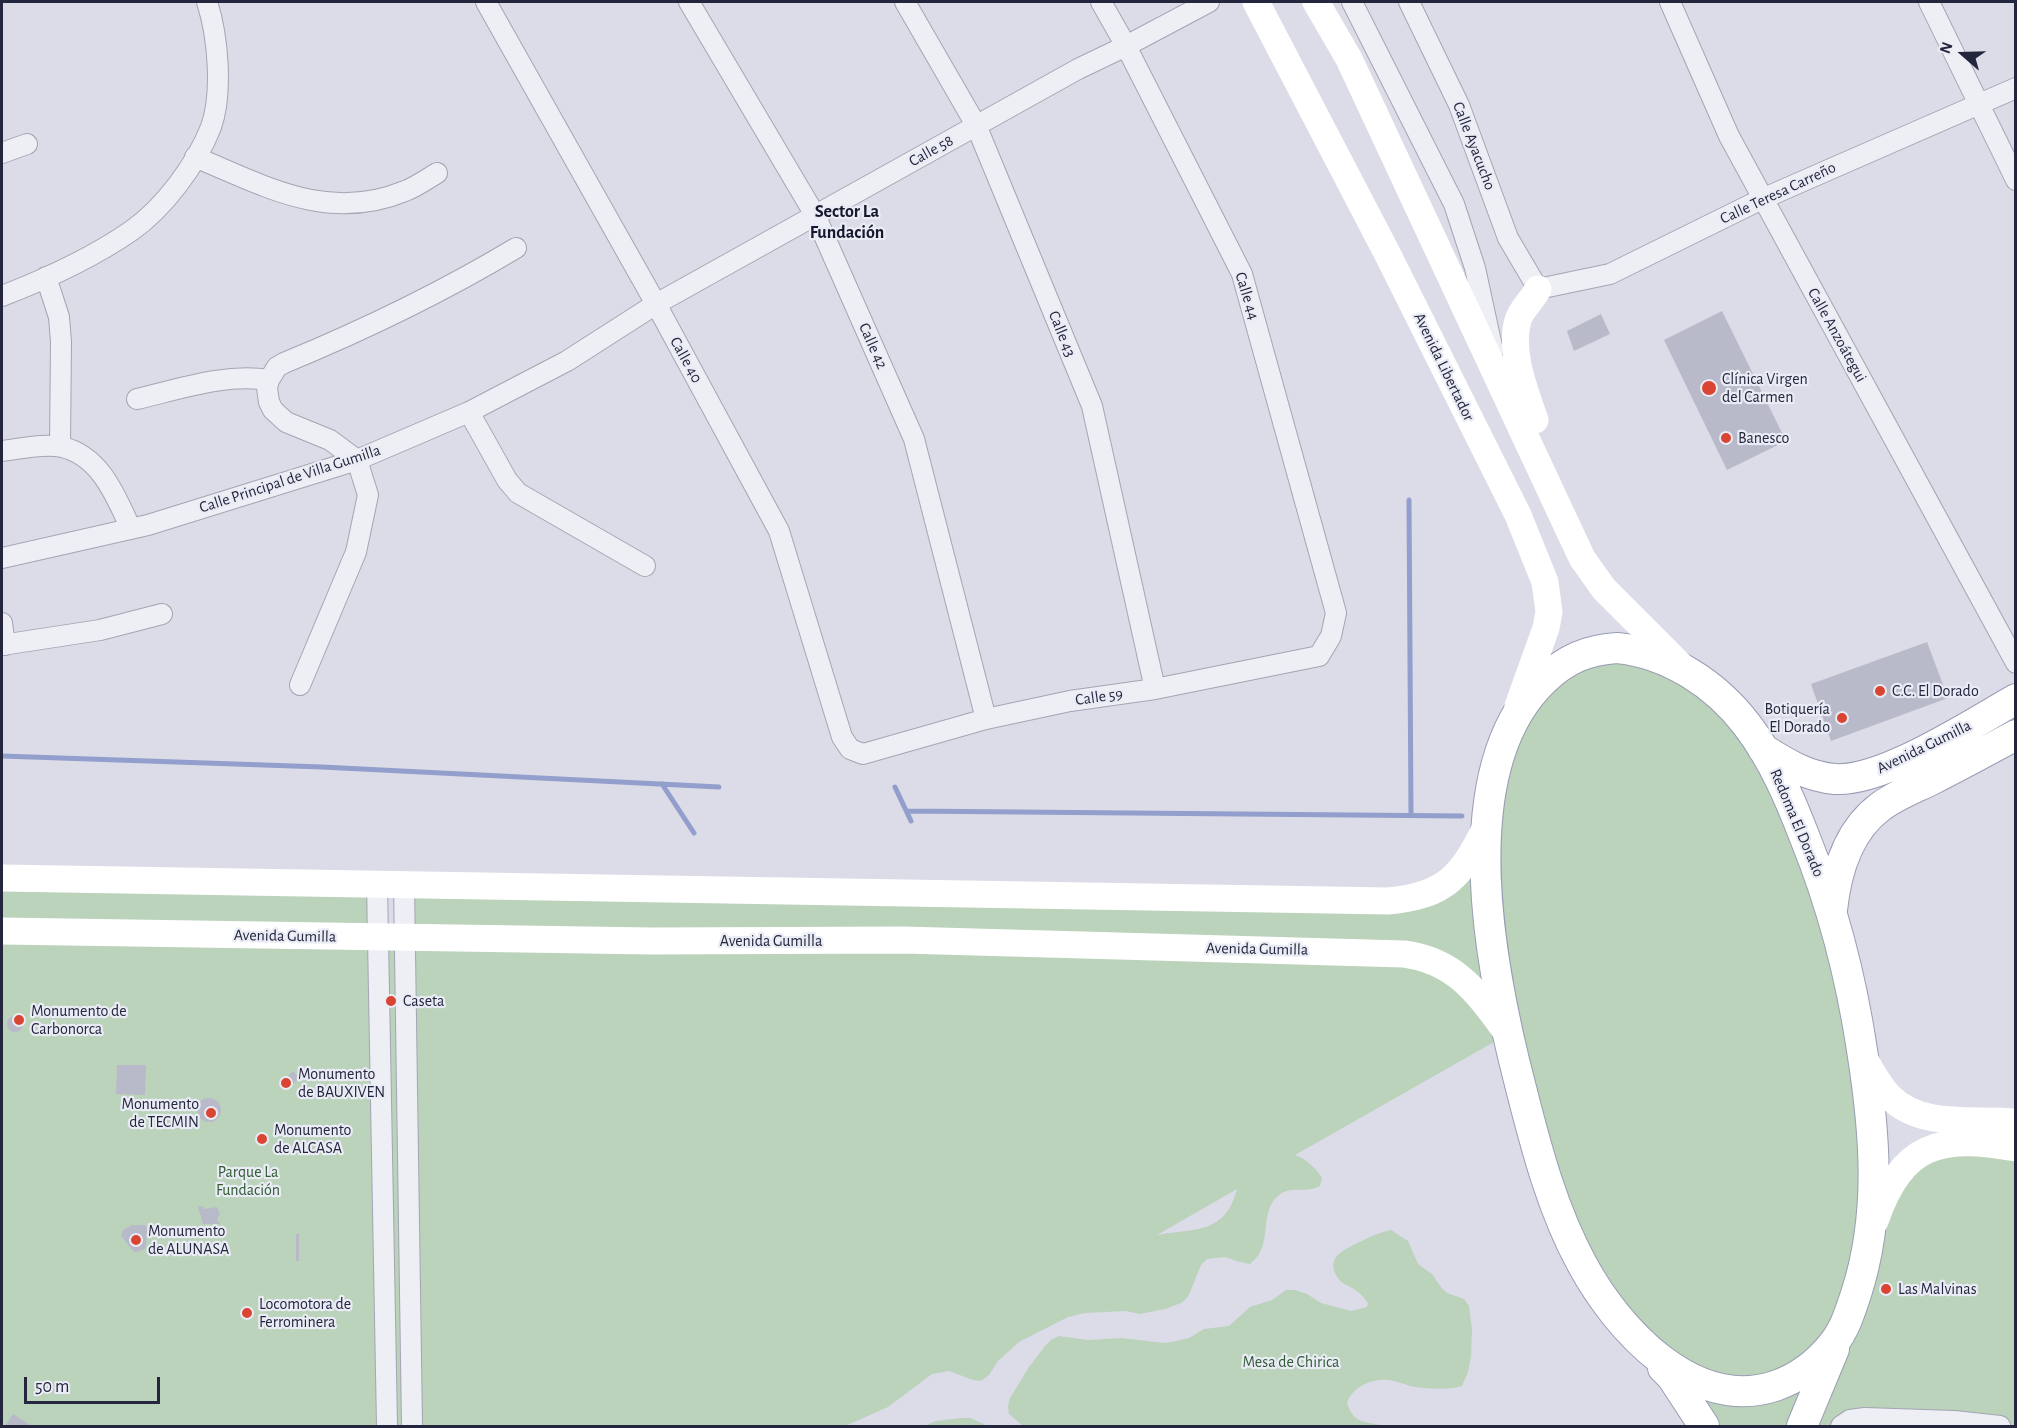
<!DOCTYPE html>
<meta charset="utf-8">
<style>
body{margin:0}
#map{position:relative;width:2017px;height:1428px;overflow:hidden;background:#dbdce7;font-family:"Alegreya Sans",sans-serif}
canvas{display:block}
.frame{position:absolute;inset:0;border:3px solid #24263e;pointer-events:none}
.north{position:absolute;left:1933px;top:24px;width:60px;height:60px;-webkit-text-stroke:4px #eaecf5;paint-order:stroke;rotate:290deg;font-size:16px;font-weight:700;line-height:24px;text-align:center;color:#24263e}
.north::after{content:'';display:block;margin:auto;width:21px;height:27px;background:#24263e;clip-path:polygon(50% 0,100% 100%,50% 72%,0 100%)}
.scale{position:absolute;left:24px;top:1377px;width:136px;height:27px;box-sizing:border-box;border:3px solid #24263e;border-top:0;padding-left:8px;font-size:18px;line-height:21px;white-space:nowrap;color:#24263e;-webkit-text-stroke:4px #eaecf5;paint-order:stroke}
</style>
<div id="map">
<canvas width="2017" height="1428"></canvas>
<div class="frame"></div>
<div class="north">N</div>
<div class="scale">50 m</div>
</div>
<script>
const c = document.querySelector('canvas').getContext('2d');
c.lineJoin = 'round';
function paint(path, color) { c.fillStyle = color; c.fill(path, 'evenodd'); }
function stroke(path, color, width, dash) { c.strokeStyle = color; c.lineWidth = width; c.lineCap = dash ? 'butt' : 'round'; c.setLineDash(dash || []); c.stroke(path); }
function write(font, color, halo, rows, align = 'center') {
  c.font = font + ' "Alegreya Sans",sans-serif'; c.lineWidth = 4.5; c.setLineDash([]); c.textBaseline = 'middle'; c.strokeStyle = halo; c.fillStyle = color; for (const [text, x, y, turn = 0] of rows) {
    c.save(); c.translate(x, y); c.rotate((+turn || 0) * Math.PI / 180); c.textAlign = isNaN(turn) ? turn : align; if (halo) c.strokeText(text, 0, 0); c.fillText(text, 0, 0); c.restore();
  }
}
const green = new Path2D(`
 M1646,659L1741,725L1817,882L1860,1071L1861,1256L1813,1359L1737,1386L1641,1335L1560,1202L1495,914L1507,748L1574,663Z
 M1475,856L1498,1004L1444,962L406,935V886L1389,904Z
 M2,880L376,885L377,935L2,928Z
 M2,931L1417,956L1508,1034L1295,1155C1306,1159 1315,1167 1322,1178L1320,1186C1305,1194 1291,1185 1279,1195C1257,1213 1275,1245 1250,1264L1240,1262L1225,1257L1207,1259L1201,1265L1188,1297L1181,1303L1165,1309L1140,1314L1125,1311L1085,1313L1068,1317L1019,1342L998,1361L989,1375L981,1381L973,1380L949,1371L932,1374L888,1407L845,1426H2ZM1237,1189C1225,1235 1195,1228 1157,1235Z
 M2015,1148V1426H1705L1682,1376L1797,1378L1859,1284L1918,1155Z
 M1391,1230L1408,1241L1418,1264L1432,1274L1441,1287L1447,1293L1464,1299L1469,1306L1472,1330L1471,1356L1468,1372L1462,1386C1450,1390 1429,1389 1416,1387C1407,1386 1398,1381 1389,1380C1372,1378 1352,1387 1347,1403C1354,1425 1366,1421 1385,1426H1023L1009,1414L1008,1406L1010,1398L1029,1367L1045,1346L1051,1340L1059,1336L1088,1340L1122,1338L1163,1343L1172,1342L1189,1338L1204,1329L1229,1326L1250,1307L1272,1300L1286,1290H1295L1307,1294L1321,1303L1351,1311L1367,1307L1368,1303C1365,1299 1362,1295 1358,1292C1351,1286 1341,1285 1336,1275C1333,1270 1332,1263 1336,1257C1343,1248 1379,1232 1391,1230Z
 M961,1418H970L988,1426H924L936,1421Z`);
const stream = new Path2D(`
 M1409,500L1411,815
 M2,756L322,767L719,787
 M662,784L694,833
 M895,787L911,821
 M907,811L1462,816`);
const building = new Path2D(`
 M1722,311L1786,441L1727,470L1664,340Z
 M1601,314L1610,334L1574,351L1567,331Z
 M1927,642L1948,698L1831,741L1811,684Z
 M386,996H397V1006H386Z
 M7 1024a8 8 0 1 1 16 0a8 8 0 1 1-16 0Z
 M117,1065H146L145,1095L116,1094Z
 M293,1071L299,1078L293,1084L287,1077Z
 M197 1110a12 12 0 1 1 24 0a12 12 0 1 1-24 0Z
 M203,1206L204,1209L217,1207L220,1214L217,1219L220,1224H203L198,1207Z
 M132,1225H145L147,1229L146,1248L138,1252H134L121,1236L123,1230Z
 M296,1234H299V1261H296Z
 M13,1414L32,1426H5Z`);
const street = new Path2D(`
 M486,2L656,304L779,531L842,737L850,749L863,754L986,719L1070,701L1155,689L1319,656L1331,636L1336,613L1242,274L1126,46L1101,2
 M689,2L815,215L914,439L986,719
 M905,2L976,125L1092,406L1155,689
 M1352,2L1454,204L1475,268L1493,351
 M1409,2L1459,105L1508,238L1538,289L1610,274L1762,199L2016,88
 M1670,2L1729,136L2016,663
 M1929,2L2016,180
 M2,153L27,144
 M195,157C265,186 328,223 405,191C416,187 427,179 437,173
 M46,277L59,317L61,342L60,446
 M2,296C46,279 92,258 131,231C164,208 196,165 211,127C223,93 218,36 207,2
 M137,399C180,389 225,373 269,380
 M469,412L507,480L518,493L645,566
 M2,451C20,449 44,443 62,447C101,456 116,497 131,529
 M2,558L148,525L357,460L469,412L567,361L656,304L1078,69L1126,46L1209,2
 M2,623L5,645
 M2,645L100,630L162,614
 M300,685L356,552L368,495L357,460L330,440L286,422L273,410L269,402L267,388L269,380L277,367L284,363C364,330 441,293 516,248
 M377,884L387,1426
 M404,884L412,1426
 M1841,1426L1850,1420L1865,1418L1954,1421L2000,1426`);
const secondary = new Path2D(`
 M1256,2L1387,253L1518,515L1545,582L1549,612L1546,628L1518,706
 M1316,2L1349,59L1582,558L1604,589L1683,668
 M1535,420C1525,391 1509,352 1518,320C1521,310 1533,299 1538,289
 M2,878L1388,901C1447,896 1462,875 1487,825
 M2,931L651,941L904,940L1404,954C1457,961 1478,994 1508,1034
 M1864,1058C1872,1072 1879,1086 1890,1097C1922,1129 1974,1118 2016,1122
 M1875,1221C1902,1144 1939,1134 2016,1148`);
const primary = new Path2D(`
 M1617,648C1668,653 1716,684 1747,725C1773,759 1790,799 1805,838C1833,907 1851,977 1862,1050C1875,1132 1882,1214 1856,1294C1850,1312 1845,1329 1833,1344C1818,1363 1798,1378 1775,1386C1693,1413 1617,1329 1582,1264C1553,1211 1537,1151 1522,1092C1492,978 1448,772 1544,680C1566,659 1587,650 1617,648Z
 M1763,749C1785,763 1808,777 1835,779C1883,782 1972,724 2016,699
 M1832,910C1836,872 1848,831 1880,807C1896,795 1915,788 1933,779C1961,765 1988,750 2016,735
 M1663,1368L1672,1377L1704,1426
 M1802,1426L1834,1349`);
const markers = [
 [1709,388,8,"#d94532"],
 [1726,438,6,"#d94532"],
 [1880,691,6,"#d94532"],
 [1842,718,6,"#d94532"],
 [391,1001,6,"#d94532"],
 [19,1020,6,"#d94532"],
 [286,1083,6,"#d94532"],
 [211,1113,6,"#d94532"],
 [262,1139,6,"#d94532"],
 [136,1240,6,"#d94532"],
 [1886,1289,6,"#d94532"],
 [247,1313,6,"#d94532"]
];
const streetNames = [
 ["Calle Ayacucho",1474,146,69],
 ["Calle 58",931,151,-29],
 ["Calle Teresa Carreño",1778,193,-25],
 ["Calle 44",1247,296,73],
 ["Calle 43",1062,334,68],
 ["Calle Anzoátegui",1837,335,61],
 ["Calle 42",873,346,66],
 ["Calle 40",686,360,61],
 ["Avenida Libertador",1444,367,64],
 ["Calle Principal de Villa Gumilla",290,479,-18],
 ["Calle 59",1099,697,-8],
 ["Avenida Gumilla",1924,747,-26],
 ["Redoma El Dorado",1797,823,67],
 ["Avenida Gumilla",285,936,1],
 ["Avenida Gumilla",771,941],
 ["Avenida Gumilla",1257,949,1]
];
const poiNames = [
 ["Clínica Virgen",1722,379],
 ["del Carmen",1722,397],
 ["Banesco",1738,438],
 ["C.C. El Dorado",1892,691],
 ["Botiquería",1830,709,"right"],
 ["El Dorado",1830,727,"right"],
 ["Caseta",403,1001],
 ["Monumento de",31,1011],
 ["Carbonorca",31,1029],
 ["Monumento",298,1074],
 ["de BAUXIVEN",298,1092],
 ["Monumento",199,1104,"right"],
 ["de TECMIN",199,1122,"right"],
 ["Monumento",274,1130],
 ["de ALCASA",274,1148],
 ["Monumento",148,1231],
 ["de ALUNASA",148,1249],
 ["Las Malvinas",1898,1289],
 ["Locomotora de",259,1304],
 ["Ferrominera",259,1322]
];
const parkNames = [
 ["Parque La",248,1172],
 ["Fundación",248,1190],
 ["Mesa de Chirica",1291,1362]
];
const neighbourhoodNames = [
 ["Sector La",847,212],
 ["Fundación",847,233]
];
paint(green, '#bbd2bb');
stroke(stream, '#929ecb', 5);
paint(building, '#b8baca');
stroke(street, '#a4a5b4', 22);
stroke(primary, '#999db4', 32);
stroke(street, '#eeeef5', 20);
stroke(secondary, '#fff', 27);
stroke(primary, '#fff', 30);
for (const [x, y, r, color] of markers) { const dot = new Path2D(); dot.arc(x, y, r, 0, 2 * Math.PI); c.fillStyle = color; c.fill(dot); stroke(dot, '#eaecf5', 2); }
write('16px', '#24263e', '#eaecf5', streetNames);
write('16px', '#24263e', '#eaecf5', poiNames, 'left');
write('16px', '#305b33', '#eaecf5', parkNames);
write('bold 18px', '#16182e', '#eaecf5', neighbourhoodNames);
</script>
